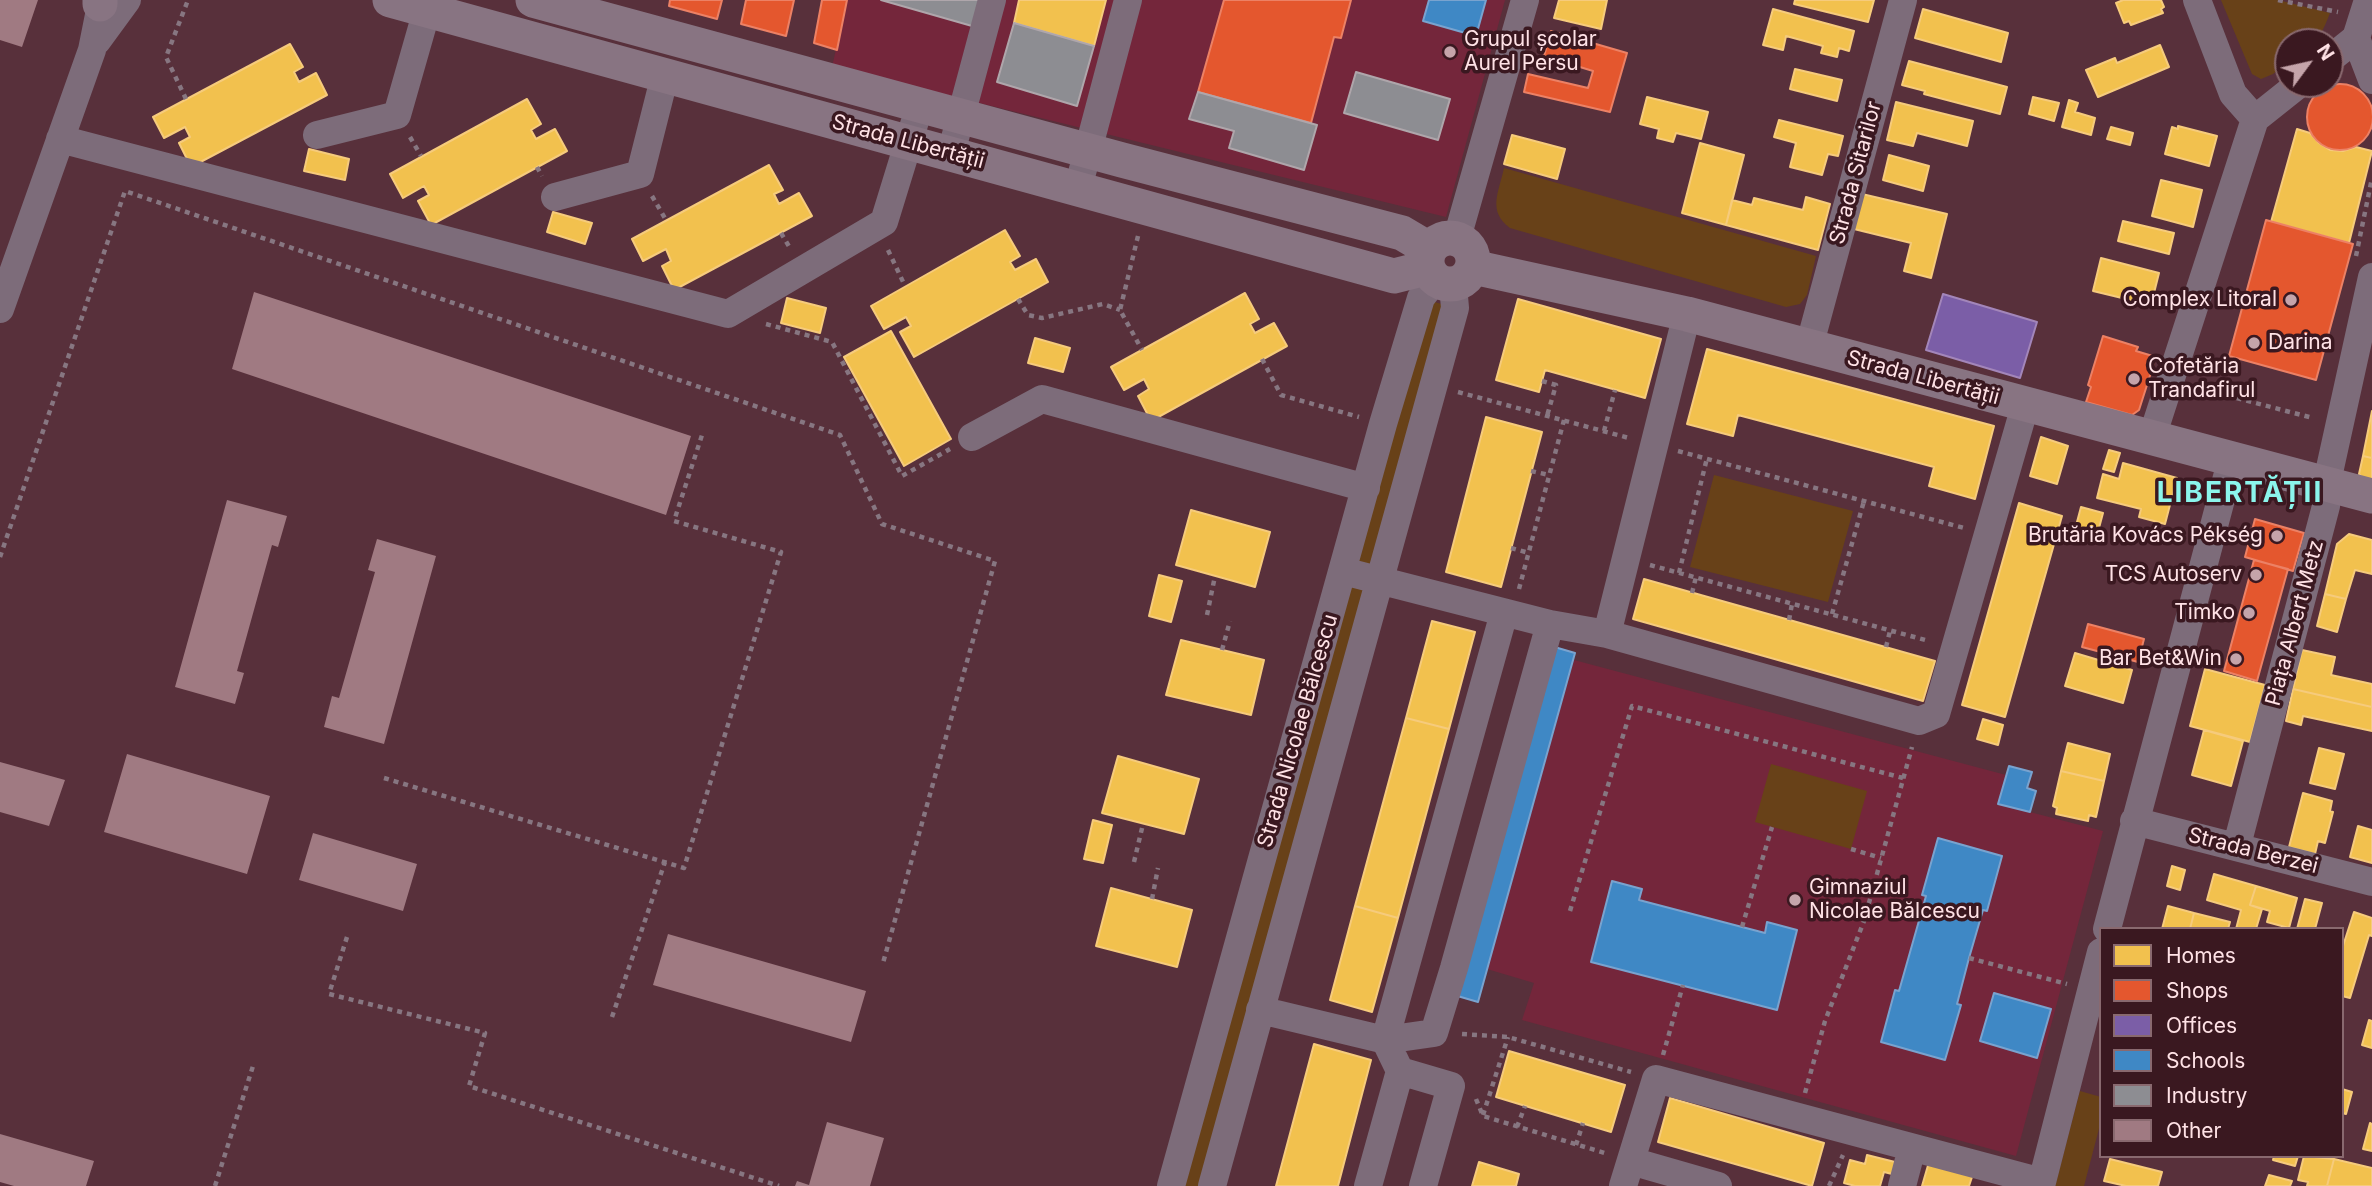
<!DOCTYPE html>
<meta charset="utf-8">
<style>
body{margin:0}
#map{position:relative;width:2372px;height:1186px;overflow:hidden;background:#58303b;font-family:Inter,sans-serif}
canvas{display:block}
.legend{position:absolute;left:2099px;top:927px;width:245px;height:231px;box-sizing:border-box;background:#3a1820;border:2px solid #89696f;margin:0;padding:9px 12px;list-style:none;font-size:21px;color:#ffe2e6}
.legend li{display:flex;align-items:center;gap:14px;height:35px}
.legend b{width:35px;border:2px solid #89696f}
.north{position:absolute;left:2274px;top:28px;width:70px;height:70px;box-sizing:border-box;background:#3a1820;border:2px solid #89696f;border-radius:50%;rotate:57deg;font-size:19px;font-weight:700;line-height:28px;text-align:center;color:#ffe2e6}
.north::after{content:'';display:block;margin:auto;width:24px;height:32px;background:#c5a4aa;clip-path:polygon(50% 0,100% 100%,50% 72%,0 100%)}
</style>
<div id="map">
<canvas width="2372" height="1186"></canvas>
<ul class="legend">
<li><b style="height:19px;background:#f2c14e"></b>Homes</li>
<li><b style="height:19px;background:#e4572e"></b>Shops</li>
<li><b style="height:19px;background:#7b5ea7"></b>Offices</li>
<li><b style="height:19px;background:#3f88c5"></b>Schools</li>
<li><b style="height:19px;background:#8d8d92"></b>Industry</li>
<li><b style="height:19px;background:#a07a82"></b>Other</li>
</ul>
<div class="north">N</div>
</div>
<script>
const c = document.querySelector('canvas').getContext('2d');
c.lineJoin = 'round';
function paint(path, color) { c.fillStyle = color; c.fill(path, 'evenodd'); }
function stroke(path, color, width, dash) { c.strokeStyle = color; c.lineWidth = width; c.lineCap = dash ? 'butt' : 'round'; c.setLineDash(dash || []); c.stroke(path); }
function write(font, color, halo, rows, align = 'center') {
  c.font = font + ' Inter,sans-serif'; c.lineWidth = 7; c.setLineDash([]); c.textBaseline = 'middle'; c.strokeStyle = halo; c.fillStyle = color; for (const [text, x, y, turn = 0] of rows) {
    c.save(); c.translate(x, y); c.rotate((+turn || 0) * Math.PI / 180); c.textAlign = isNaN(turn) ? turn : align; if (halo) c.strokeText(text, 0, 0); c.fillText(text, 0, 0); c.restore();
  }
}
const built = new Path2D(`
 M847,0H1505L1446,217L832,67Z
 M1574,660L2006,775L1999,804L2103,831L2016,1156L1522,1020L1534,983L1487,969Z`);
const green = new Path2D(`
 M2221,0H2278L2330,13C2319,41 2318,42 2288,42V62L2273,74L2261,79L2252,74Z
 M1504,168L1816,256L1807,295L1800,304L1786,307L1510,228C1487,211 1499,192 1504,168Z
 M1421,298L1455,308L1212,1186H1171Z
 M1714,475L1853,511L1828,602L1690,567Z
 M1771,764L1867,791L1851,849L1755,822Z
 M2080,1091L2101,1097V1121L2084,1186H2055Z`);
const homes = new Path2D(`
 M1019,0H1106L1094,46L1014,23Z
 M1559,0H1607L1601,29L1554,18Z
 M1795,0H1874L1868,22L1794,4Z
 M2123,0H2161L2164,7L2161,9L2163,13L2131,25L2129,21L2124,23L2116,3Z
 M1773,9L1854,31L1849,51L1839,48L1837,57L1821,53L1823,46L1786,36L1783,50L1763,45Z
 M1923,9L2008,33L2001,62L1915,38Z
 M290,44L303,67L294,72L299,82L316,73L327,95L191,167L179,143L190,137L185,127L164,138L153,117Z
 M2160,45L2169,67L2098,97L2086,70L2115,58L2117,63Z
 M1909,61L2007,87L2000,114L1924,94L1925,91L1902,85Z
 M1795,69L1842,80L1837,101L1790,89Z
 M1647,97L1708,112L1701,139L1676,133L1673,142L1657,138L1659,129L1640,124Z
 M2033,97L2059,103L2054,121L2029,114Z
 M527,99L541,124L531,130L536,139L555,129L567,151L431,225L418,201L429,195L424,186L403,198L390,174Z
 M2069,100L2078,103L2075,112L2095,118L2091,135L2062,127Z
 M1896,102L1973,121L1967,146L1917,133L1913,146L1887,140Z
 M1779,120L1843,136L1838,156L1828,154L1822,175L1790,167L1796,143L1774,137Z
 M2178,126L2217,136L2209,166L2165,154L2172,127L2178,129Z
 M2111,127L2133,133L2130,145L2107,139Z
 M2297,129L2310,133L2319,143L2330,150L2343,151L2356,147L2372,151L2349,243L2271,222Z
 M1512,135L1565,149L1557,179L1504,164Z
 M1700,143L1744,155L1726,225L1682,213Z
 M309,149L349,159L345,180L304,171Z
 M1889,155L1929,166L1923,191L1883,180Z
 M769,165L783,190L774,194L779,204L799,193L812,216L674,290L662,266L671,261L666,249L643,261L632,239Z
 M2161,180L2202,190L2193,227L2152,216Z
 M1862,194L1947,214L1931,278L1904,271L1911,243L1854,229Z
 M1806,197L1830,204L1818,250L1726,225L1732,200L1752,205L1754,198L1803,210Z
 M553,212L592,223L585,244L547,232Z
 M2123,221L2174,233L2169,254L2118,241Z
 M1005,230L1020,256L1010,262L1015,270L1036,259L1048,282L914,357L900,332L911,326L906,317L884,329L871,306Z
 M2101,258L2159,273L2151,305L2093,291Z
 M1245,293L1259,319L1250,324L1255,333L1274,323L1287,346L1151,421L1138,396L1149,389L1144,379L1124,390L1111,367Z
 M787,298L826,308L820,333L781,323Z
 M1518,299L1661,339L1645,398L1545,370L1539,392L1496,380Z
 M891,331L951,439L904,466L844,357Z
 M1035,338L1070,348L1063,372L1028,363Z
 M1707,349L1994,426L1975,499L1929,486L1934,467L1738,415L1733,436L1687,424Z
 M2372,411V458L2363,456Z
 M1486,417L1542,432L1501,587L1446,572Z
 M2041,437L2068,446L2057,484L2030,476Z
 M2109,450L2120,453L2114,472L2103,469Z
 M2363,456L2372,458V482L2364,480L2359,474Z
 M2123,463L2177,478L2165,524L2139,517L2141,509L2097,498L2103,474L2119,479Z
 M2019,503L2062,516L2005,717L1962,705Z
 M2081,507L2103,513L2095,543L2073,537Z
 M1191,510L1270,532L1255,587L1176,565Z
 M2349,534L2372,540V574L2355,570L2346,599L2325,594L2337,544Z
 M1159,575L1182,581L1171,622L1149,616Z
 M1644,579L1935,661L1923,701L1633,619Z
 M2325,594L2346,599L2337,632L2317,626Z
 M1432,621L1475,632L1449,729L1406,718Z
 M1181,640L1264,660L1251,715L1166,695Z
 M2302,650L2335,657L2331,675L2372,684V707L2293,689Z
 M2075,653L2132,670L2123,703L2065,686Z
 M2205,669L2265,685L2250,742L2190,726Z
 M2293,689L2372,707V731L2303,716L2301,725L2286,721Z
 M1406,718L1449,729L1398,918L1355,906Z
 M1983,719L2003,725L1998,745L1977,739Z
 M2204,730L2243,741L2231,786L2192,775Z
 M2068,743L2110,754L2104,781L2061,771Z
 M2319,748L2344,754L2335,789L2310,783Z
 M1118,756L1199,779L1184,834L1102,813Z
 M2061,771L2104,781L2096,817L2089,815L2088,821L2056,814L2057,808L2053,806Z
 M2303,793L2332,801L2330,811L2333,812L2325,843L2318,841L2315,854L2289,847Z
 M1093,820L1112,825L1103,863L1084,859Z
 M2358,826L2372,830V863L2350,857Z
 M2172,866L2185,870L2180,890L2167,886Z
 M2214,874L2256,886L2250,905L2262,909L2256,929H2236L2241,910L2207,900Z
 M2256,886L2297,898L2289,928L2267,922L2270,911L2250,905Z
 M1111,888L1192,910L1177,967L1096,946Z
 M2305,899L2322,903L2315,929H2297Z
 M1355,906L1398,918L1372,1012L1330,1000Z
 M2168,906L2194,913L2190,929H2162Z
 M2354,912L2372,918V936L2369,935L2350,998L2342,996V949Z
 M2194,913L2230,922L2228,929H2190Z
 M2369,1020L2372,1021V1048L2362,1045Z
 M1314,1044L1371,1060L1338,1186H1276Z
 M1509,1051L1625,1085L1611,1132L1496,1097Z
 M2342,1089L2352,1092L2346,1114L2342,1113Z
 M1670,1098L1824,1143L1812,1186L1658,1142Z
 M2370,1123L2372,1124V1151L2363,1149Z
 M1867,1155L1895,1162L1892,1174L1884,1172L1880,1186H1855L1844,1183L1850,1160L1865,1164Z
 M2274,1156H2298L2295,1166L2273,1160Z
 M2304,1156L2334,1159L2327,1186H2307L2308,1182L2298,1180Z
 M2110,1159L2162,1172L2158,1186H2126L2104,1181Z
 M2334,1159L2372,1168V1186H2327Z
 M1479,1162L1519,1174L1516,1186H1472Z
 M1929,1162L1973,1174L1969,1186H1922Z
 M2269,1175L2292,1181L2290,1186H2265Z`);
const shops = new Path2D(`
 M670,0H722L717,19L669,6Z
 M746,0H794L786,36L741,24Z
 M822,0H847L837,50L814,43Z
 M1224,0H1351L1341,38L1334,37L1311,123L1198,92Z
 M1551,31L1627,53L1610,112L1524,92L1528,74L1588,88L1593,71L1544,56Z
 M2307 117a33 33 0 1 1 66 0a33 33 0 1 1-66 0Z
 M2266,220L2353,244L2316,380L2229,356Z
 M2103,336L2138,347L2136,351L2156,357L2139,410L2132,415L2086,402L2091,387L2088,385Z
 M2255,519L2304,533L2293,571L2245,557Z
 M2254,560L2288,569L2257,681L2224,671Z
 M2088,624L2144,639L2138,662L2082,647Z`);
const offices = new Path2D(`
 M1943,294L2037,322L2020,378L1926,350Z`);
const schools = new Path2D(`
 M1429,0H1486L1476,36L1423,21Z
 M1551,646L1575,653L1478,1002L1454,995Z
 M2009,766L2032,772L2027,788L2036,791L2030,812L1998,804Z
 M1938,838L2002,856L1987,911L1983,910L1969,958L1957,1004L1961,1005L1945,1060L1881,1042L1895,990L1899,991L1926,896L1922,895Z
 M1612,881L1642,889L1639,900L1765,933L1767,922L1797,930L1777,1010L1591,962Z
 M1994,993L2051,1009L2037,1058L1980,1041Z`);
const industry = new Path2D(`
 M881,0H980L972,26Z
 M1014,23L1094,46L1077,106L997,82Z
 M1356,72L1450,99L1438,140L1344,113Z
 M1198,92L1317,125L1304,170L1229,148L1234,131L1189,119Z`);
const building = new Path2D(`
 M0,0H38L22,47L0,40Z
 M254,292L691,436L666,515L232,369Z
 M227,500L287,516L278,547L272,545L237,671L244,673L235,704L175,687Z
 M377,539L436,556L384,744L324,727L332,696L339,698L375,572L368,570Z
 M127,754L270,796L247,874L104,832Z
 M0,762L65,780L49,826L0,812Z
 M313,833L417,864L403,911L299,880Z
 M668,934L866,991L851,1042L653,985Z
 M827,1122L884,1138L870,1186H795L797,1181L809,1185Z
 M0,1134L94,1161L86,1186H14L0,1182Z`);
const path = new Path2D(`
 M2278,0L2338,12
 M186,99L166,57L188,0
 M410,137L421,156
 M537,167L542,176
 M652,196L666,220
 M781,233L790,248
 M1138,236L1120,310L1142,350
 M888,250L905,286
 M2356,256L2372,178
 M1018,299L1028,315L1042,318L1103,304L1120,310
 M766,324L832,342L902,476L950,449
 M1262,359L1281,395L1359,417
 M1542,381L1556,385L1547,416
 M2198,388L2313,418
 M1458,392L1629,438
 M1604,431L1615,390
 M1678,451L1964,528
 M1531,471L1549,475
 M1511,548L1529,553
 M0,557L125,191L840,435L882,524L995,561L883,963
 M1650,565L1929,641
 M1679,573L1707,458
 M1519,589L1564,420
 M1692,593L1696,577
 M1832,614L1864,501
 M1207,615L1215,576
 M1789,620L1792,604
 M1886,647L1890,631
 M1222,650L1230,621
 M384,778L684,868L781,552L674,521L702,435
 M1851,849L1881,858
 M1134,862L1143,824
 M1152,899L1158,868
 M1570,911L1632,706L1903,778
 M1742,927L1772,827
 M347,937L329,994L485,1033L469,1086L779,1186
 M1969,958L2067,984
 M612,1017L665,862
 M1462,1034L1508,1037L1631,1072
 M1663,1055L1683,985
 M1805,1093L1825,1021L1864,921L1912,747
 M1476,1099L1483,1116L1608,1154
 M1483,1115L1508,1037
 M1517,1127L1525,1106
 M1576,1145L1583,1123
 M215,1186L253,1066
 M1829,1186L1843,1155`);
const minor = new Path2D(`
 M2197,0L2233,94L2255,119
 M2356,38L2372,80
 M2356,38L2368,0
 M97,41L127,0
 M2330,59L2356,38
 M317,135L397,115L427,10
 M60,139L728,314L884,222L920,105
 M951,153L992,0
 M1078,188L1128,0
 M555,197L640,174L665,75
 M1457,238L1525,0
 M0,309L92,50L102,0
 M1809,347L1903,0
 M972,437L1042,399L1366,488
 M2152,437L2255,119L2299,84
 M1343,571L1550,624L1607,634L1919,721L1936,714L2025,406
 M1607,634L1687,314
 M2134,821L2372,882
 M2237,845L2326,506L2330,468L2372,277
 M2107,929L2232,458
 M1260,1010L1385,1040L1434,1033L1454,968L1550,624
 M1400,1071L1451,1086L1423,1186
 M1631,1161L1718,1186
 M1171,1186L1383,424L1421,298L1435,280
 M1212,1186L1455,308L1453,285
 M1368,1186L1400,1071L1385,1040L1504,613
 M1623,1186L1656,1079L2042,1182
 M1902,1186L1912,1148
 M2041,1186L2101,952`);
const major = new Path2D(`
 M100,0V4
 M390,0L1394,276L1426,268
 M533,0L1122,160L1402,233L1429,249
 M1427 261a23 23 0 1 1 46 0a23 23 0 1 1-46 0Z
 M1473,267L1687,314L2372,496`);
const markers = [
 [1450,52,7,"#c5a4aa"],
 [2291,300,7,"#c5a4aa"],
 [2254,343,7,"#c5a4aa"],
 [2134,379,7,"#c5a4aa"],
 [2277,536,7,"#c5a4aa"],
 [2256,575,7,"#c5a4aa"],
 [2249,613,7,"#c5a4aa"],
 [2236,659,7,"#c5a4aa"],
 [1795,900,7,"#c5a4aa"]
];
const poiNames = [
 ["Grupul școlar",1464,40,"left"],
 ["Aurel Persu",1464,64,"left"],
 ["Complex Litoral",2277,300],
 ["Darina",2268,343,"left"],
 ["Cofetăria",2148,367,"left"],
 ["Trandafirul",2148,391,"left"],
 ["Brutăria Kovács Pékség",2263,536],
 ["TCS Autoserv",2242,575],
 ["Timko",2235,613],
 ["Bar Bet&Win",2222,659],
 ["Gimnaziul",1809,888,"left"],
 ["Nicolae Bălcescu",1809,912,"left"]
];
const streetNames = [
 ["Strada Libertății",908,142,15],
 ["Strada Sitarilor",1856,173,-75],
 ["Strada Libertății",1923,378,15],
 ["Piața Albert Metz",2295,623,-75],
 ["Strada Nicolae Bălcescu",1298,731,-74],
 ["Strada Berzei",2253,851,14]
];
const districtNames = [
 ["LIBERTĂȚII",2240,494]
];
paint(built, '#74263b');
paint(green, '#684118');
paint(homes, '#f2c14e');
stroke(homes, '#f6cb7c', 2);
paint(shops, '#e4572e');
stroke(shops, '#ec8165', 2);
paint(offices, '#7b5ea7');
stroke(offices, '#a386ba', 2);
paint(schools, '#3f88c5');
stroke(schools, '#79a3cf', 2);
paint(industry, '#8d8d92');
stroke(industry, '#afa6ab', 2);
paint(building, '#a07a82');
stroke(path, '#877681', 4.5, [5, 5]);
stroke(minor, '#7d6c7a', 28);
stroke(major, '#887482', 35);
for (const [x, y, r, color] of markers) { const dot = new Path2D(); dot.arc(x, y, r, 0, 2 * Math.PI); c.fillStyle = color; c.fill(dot); stroke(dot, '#3a1820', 2.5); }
write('21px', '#ffe2e6', '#3a1820', poiNames, 'right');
write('21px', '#ffe2e6', '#3a1820', streetNames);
c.letterSpacing = '2px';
write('bold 28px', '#8bf5ec', '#3a1820', districtNames);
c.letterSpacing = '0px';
</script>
